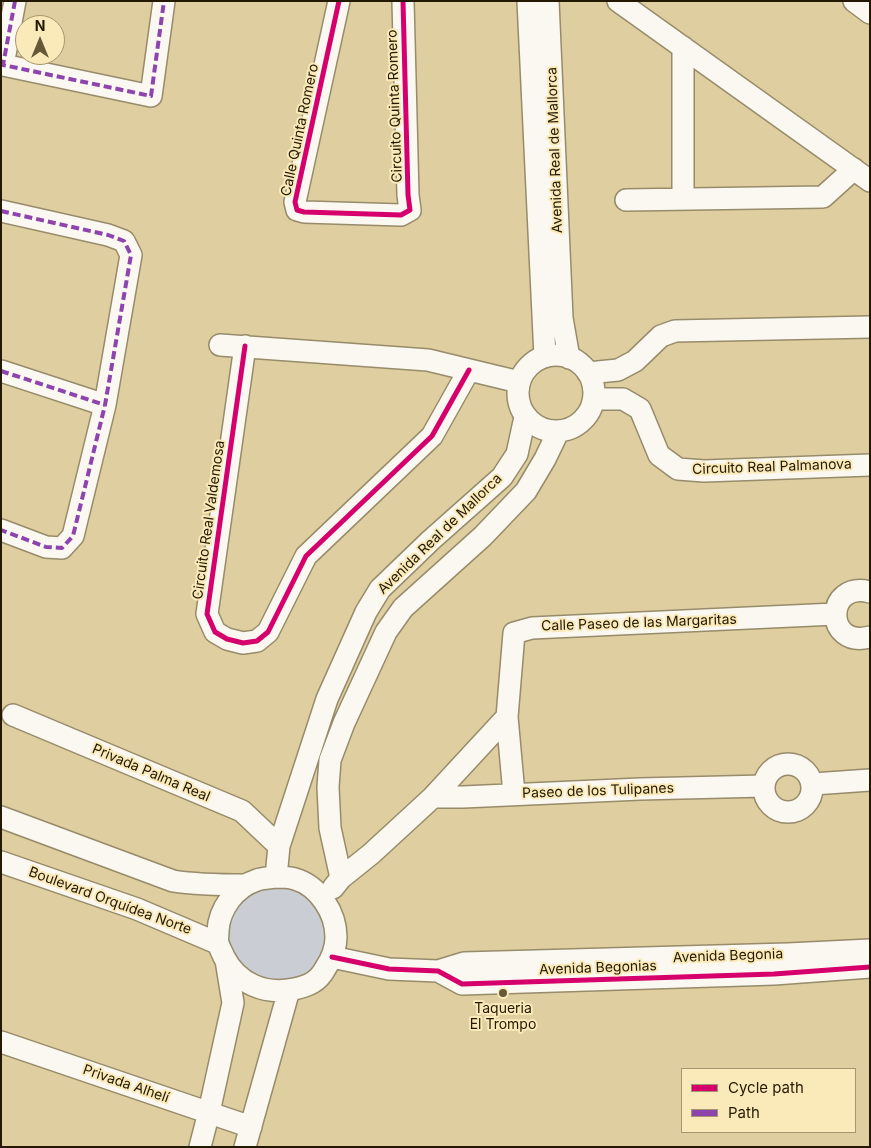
<!DOCTYPE html>
<meta charset="utf-8">
<style>
body{margin:0}
#map{position:relative;width:871px;height:1148px;overflow:hidden;background:#decea0;font-family:Inter,sans-serif}
canvas{display:block}
.frame{position:absolute;inset:0;border:2px solid #221900;pointer-events:none}
.legend{position:absolute;left:681px;top:1068px;width:175px;height:65px;box-sizing:border-box;background:#fbeab9;border:1px solid #a4966f;margin:0;padding:6px 9px;list-style:none;font-size:15px;color:#221900}
.legend li{display:flex;align-items:center;gap:10px;height:25px}
.legend b{width:25px;border:1px solid #a4966f}
.north{position:absolute;left:15px;top:15px;width:50px;height:50px;box-sizing:border-box;background:#fbeab9;border:1px solid #a4966f;border-radius:50%;rotate:0deg;font-size:14px;font-weight:700;line-height:20px;text-align:center;color:#221900}
.north::after{content:'';display:block;margin:auto;width:18px;height:22px;background:#645838;clip-path:polygon(50% 0,100% 100%,50% 72%,0 100%)}
</style>
<div id="map">
<canvas width="871" height="1148"></canvas>
<div class="frame"></div>
<ul class="legend">
<li><b style="height:6px;background:#d6006c"></b>Cycle path</li>
<li><b style="height:6px;background:#8e44ad"></b>Path</li>
</ul>
<div class="north">N</div>
</div>
<script>
const c = document.querySelector('canvas').getContext('2d');
c.lineJoin = 'round';
function paint(path, color) { c.fillStyle = color; c.fill(path, 'evenodd'); }
function stroke(path, color, width, dash) { c.strokeStyle = color; c.lineWidth = width; c.lineCap = dash ? 'butt' : 'round'; c.setLineDash(dash || []); c.stroke(path); }
function write(font, color, halo, rows, align = 'center') {
  c.font = font + ' Inter,sans-serif'; c.lineWidth = 4; c.setLineDash([]); c.textBaseline = 'middle'; c.strokeStyle = halo; c.fillStyle = color; for (const [text, x, y, turn = 0] of rows) {
    c.save(); c.translate(x, y); c.rotate((+turn || 0) * Math.PI / 180); c.textAlign = isNaN(turn) ? turn : align; if (halo) c.strokeText(text, 0, 0); c.fillText(text, 0, 0); c.restore();
  }
}
const green = new Path2D(`
 M247,885L309,888L334,945L305,984L238,975L220,927Z`);
const minor = new Path2D(`
 M15,1L3,65L151,96L164,1
 M339,1L295,202L297,210L304,212L401,215L410,210L408,195L403,1
 M528,1L545,357
 M548,1L562,318L569,358
 M618,1L870,181
 M854,1L870,13
 M683,47V199
 M626,200L823,197L854,169
 M1,211L108,235L124,241L131,255L105,405L73,536L62,548L46,547L1,530
 M220,345L428,360L519,382
 M245,346L207,614L215,632L227,639L243,643L257,641L268,632L306,556L432,436L469,370
 M518 393a38 38 0 1 1 76 0a38 38 0 1 1-76 0Z
 M1,371L105,405
 M588,373L618,370L635,361L661,336L675,331L870,327
 M594,399H623L640,409L659,455L678,469L704,471L870,465
 M870,592C825,580 824,649 870,637
 M13,715L242,811L279,846
 M764 788a24 24 0 1 1 48 0a24 24 0 1 1-48 0Z
 M813,784L870,780
 M514,794L507,717L514,633L532,628L835,614
 M433,797H463L640,789L764,786
 M1,817L173,881C198,885 222,885 246,885
 M1,862L137,909L217,943
 M276,877L279,846L327,699L366,612L380,589L431,540L502,477L517,454L525,417
 M276,877C282,877 289,877 295,879C319,886 336,913 336,937C336,949 331,960 325,969C318,982 308,986 294,989C265,995 238,984 224,957C222,952 219,947 218,943C217,940 218,935 218,931C219,909 235,887 257,880C263,878 270,878 276,877Z
 M341,878L330,828L328,787L330,760L344,723L386,632L403,608L483,536L526,491L545,459L558,432
 M333,888L341,878L371,854L433,797L507,717
 M332,957L389,969L438,971L462,984L774,974L870,967
 M438,971L464,963L788,954L870,950
 M1,1042L251,1127
 M200,1147L209,1112L233,1003L226,960
 M245,1147L289,990`);
const quiet = new Path2D(`
 M15,1L3,65L151,96L164,1
 M1,211L108,235L124,241L131,255L105,405L73,536L62,548L46,547L1,530
 M1,371L105,405`);
const cycleway = new Path2D(`
 M339,1L295,202L297,210L304,212L401,215L410,210L408,195L403,1
 M245,346L207,614L215,632L227,639L243,643L257,641L268,632L306,556L432,436L469,370
 M332,957L389,969L438,971L462,984L774,974L870,967`);
const markers = [
 [503,993,5,"#645838"]
];
const streetNames = [
 ["Circuito Quinta Romero",395,106,-92],
 ["Calle Quinta Romero",300,130,-78],
 ["Avenida Real de Mallorca",555,150,-92],
 ["Circuito Real Palmanova",772,467,-2],
 ["Circuito Real Valdemosa",209,520,-82],
 ["Avenida Real de Mallorca",440,534,-44],
 ["Calle Paseo de las Margaritas",639,623,-2],
 ["Privada Palma Real",151,773,23],
 ["Paseo de los Tulipanes",598,791,-2],
 ["Boulevard Orquídea Norte",110,901,20],
 ["Avenida Begonia",728,956,-2],
 ["Avenida Begonias",598,968,-2],
 ["Privada Alhelí",126,1084,19]
];
const poiNames = [
 ["Taqueria",503,1009],
 ["El Trompo",503,1025]
];
paint(green, '#cbcdd4');
stroke(minor, '#978b6a', 24);
stroke(minor, '#faf8f1', 21);
stroke(quiet, '#8e44ad', 4, [8, 4]);
stroke(cycleway, '#d6006c', 5);
for (const [x, y, r, color] of markers) { const dot = new Path2D(); dot.arc(x, y, r, 0, 2 * Math.PI); c.fillStyle = color; c.fill(dot); stroke(dot, '#fbeab9', 2); }
write('14px', '#221900', '#fbeab9', streetNames);
write('14px', '#221900', '#fbeab9', poiNames);
</script>
